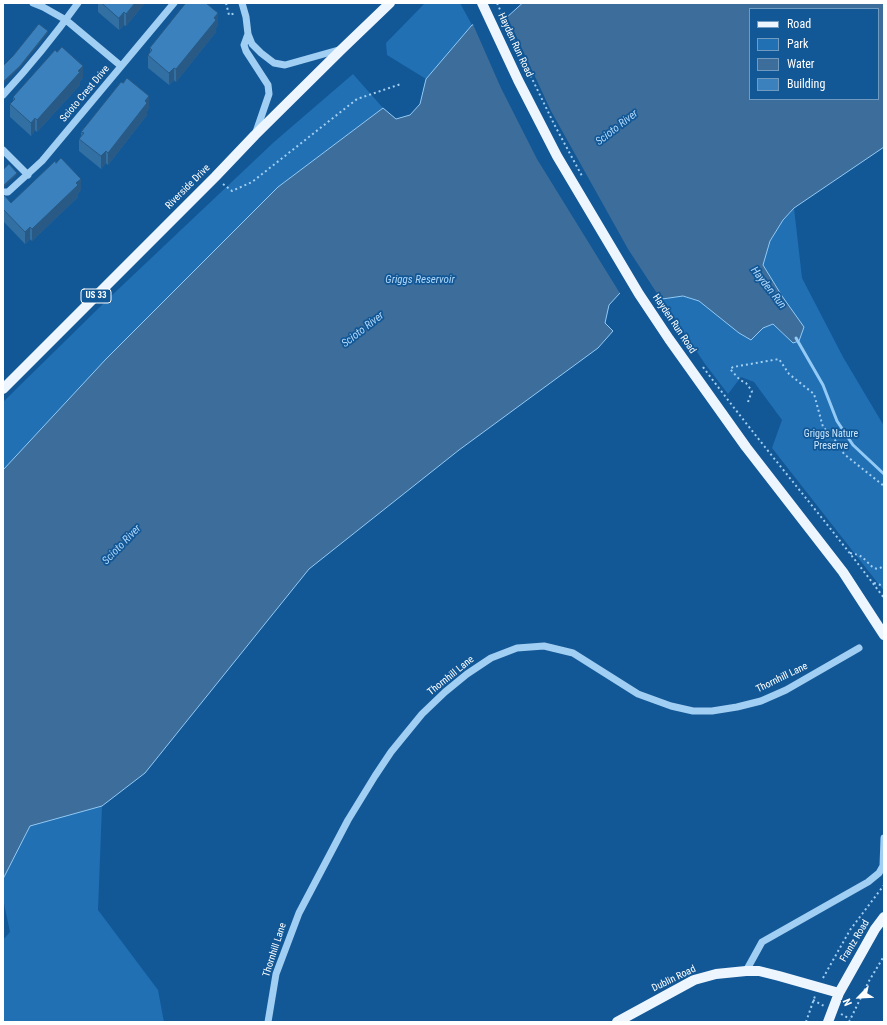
<!DOCTYPE html>
<style>
body{margin:0}
#map{position:relative;width:887px;height:1025px;overflow:hidden;background:#125796;font-family:"Roboto Condensed",sans-serif}
canvas{display:block}
.frame{position:absolute;inset:0;border:4px solid #fff;pointer-events:none}
.legend{position:absolute;left:749px;top:8px;width:130px;height:92px;box-sizing:border-box;background:#125796;border:1px solid #719ac0;margin:0;padding:5px 7px;list-style:none;font-size:12px;color:#fff}
.legend li{display:flex;align-items:center;gap:8px;height:20px}
.legend b{width:20px;border:1px solid #719ac0}
.north{position:absolute;left:839px;top:977px;width:40px;height:40px;-webkit-text-stroke:3px #125796;paint-order:stroke;rotate:246deg;font-size:11px;font-weight:700;line-height:16px;text-align:center;color:#fff}
.north::after{content:'';display:block;margin:auto;width:14px;height:18px;background:#fff;clip-path:polygon(50% 0,100% 100%,50% 72%,0 100%)}
</style>
<div id="map">
<canvas width="887" height="1025"></canvas>
<div class="frame"></div>
<ul class="legend">
<li><b style="height:5px;background:#edf6ff"></b>Road</li>
<li><b style="height:11px;background:#2070b3"></b>Park</li>
<li><b style="height:11px;background:#3c6d9b"></b>Water</li>
<li><b style="height:11px;background:#3a81be"></b>Building</li>
</ul>
<div class="north">N</div>
</div>
<script>
const c = document.querySelector('canvas').getContext('2d');
c.lineJoin = 'round';
function paint(path, color) { c.fillStyle = color; c.fill(path, 'evenodd'); }
function stroke(path, color, width, dash) { c.strokeStyle = color; c.lineWidth = width; c.lineCap = dash ? 'butt' : 'round'; c.setLineDash(dash || []); c.stroke(path); }
function write(font, color, halo, rows, align = 'center') {
  c.font = font + ' "Roboto Condensed",sans-serif'; c.lineWidth = 3.5; c.setLineDash([]); c.textBaseline = 'middle'; c.strokeStyle = halo; c.fillStyle = color; for (const [text, x, y, turn = 0] of rows) {
    c.save(); c.translate(x, y); c.rotate((+turn || 0) * Math.PI / 180); c.textAlign = isNaN(turn) ? turn : align; if (halo) c.strokeText(text, 0, 0); c.fillText(text, 0, 0); c.restore();
  }
}
const green = new Path2D(`
 M425,3H460L472,25L426,79L387,55L386,43Z
 M353,74L383,108L278,187L134,331L3,470V402L109,298L274,142Z
 M794,208L802,278L843,357L884,426V591L772,448L782,420L754,382L741,377L728,394L705,364L662,299L683,296L699,301L739,333L763,328L773,324L793,343L782,296L763,265L770,241L783,220Z
 M102,806L98,910L158,990L164,1022H3V940L10,932L3,899V879L30,826Z`);
const water = new Path2D(`
 M523,3H884V147L794,208L783,220L770,241L763,265L782,296L804,327L799,341L793,343L773,324L763,328L751,340L739,333L699,301L683,296L662,299L651,298L630,282L609,305L605,323L613,331L598,348L459,450L309,569L145,773L102,806L30,826L3,879V470L106,359L278,187L383,108L396,119L410,115L420,104L426,79L472,25L508,16ZM750,9H878V99H750Z`);
const pier = new Path2D(`
 M506,14L551,111L628,249L662,301L650,300L630,285L621,295L537,159L501,88L472,22Z`);
const stream = new Path2D(`
 M796,338L823,385L837,421L853,445L884,474`);
const path = new Path2D(`
 M226,3L229,15L236,13
 M497,3L521,56L554,124L582,176
 M223,184L232,191L252,182L357,99L401,84
 M703,367C761,445 825,519 884,598
 M748,402L752,391L746,383L740,380L730,369L733,367L779,359L789,374L814,394L823,427L833,437L844,454L884,486
 M850,553C855,554 859,555 862,557C869,562 874,574 883,566
 M874,583L884,586
 M823,978L850,930L884,885
 M813,1000L824,1006
 M841,1014L850,1019
 M806,1022L815,996
 M849,1022L869,981L884,956`);
const minor = new Path2D(`
 M33,3L43,7L66,20L121,66
 M242,3L246,17L248,34L252,44L261,53L274,63L285,65L342,49
 M248,34L244,45L246,51L268,85L269,94L256,132
 M3,95C30,66 55,35 78,3
 M3,150L28,175
 M3,192H8L42,161L174,3
 M746,971L762,942L868,882L879,873L883,866L884,838
 M268,1022L276,974L299,913L348,820L375,776L391,752L422,714L445,692L467,674L491,658L517,648L544,646L573,653L638,694L671,706L693,711H712L737,707L761,701L786,690L859,648`);
const major = new Path2D(`
 M482,3L518,80L557,156L639,294L669,339L746,447L843,572L884,635
 M3,389L215,177L255,135L342,49L390,3
 M617,1022L694,980L716,974L746,971H759L779,976L839,993
 M828,1022L839,993L875,929L884,917`);
const wall = new Path2D(`
 M98,3H145L126,26L124,25L119,30L98,12Z
 M218,25L216,28V32L176,82L174,80L169,85L148,68V55L150,52V48Z
 M83,78L80,81V85L37,132L35,130L31,136L10,117V104L13,101V97Z
 M149,108L147,111V115L108,165L106,163L101,169L79,151V139L81,136V132Z
 M81,190L78,193V197L32,241L30,239L25,244L3,221V194L11,203Z`);
const shadedWall = new Path2D(`
 M135,3H145L126,26V14Z
 M124,12V25L119,30V18Z
 M218,13V25L216,28V32L176,82V69Z
 M48,31V33L20,68L3,84V82Z
 M83,66V78L80,81V85L37,132V120Z
 M174,68V80L169,85V73Z
 M149,96V108L147,111V115L108,165V153Z
 M35,118V130L31,136V123Z
 M106,151V163L101,169V156Z
 M17,173V175L4,187V185Z
 M81,179V190L78,193V197L32,241V229Z
 M30,227V239L25,244V232Z`);
const building = new Path2D(`
 M102,3H135L126,14L124,12L119,18Z
 M186,3H206L218,13L214,18L216,20L176,69L174,68L169,73L148,55L152,50L150,48Z
 M39,24L48,31L20,66L3,82V66L13,56Z
 M62,47L83,66L78,71L80,72L37,120L35,118L31,123L10,104L15,99L13,97L55,50L57,52Z
 M127,78L149,96L145,101L147,103L108,153L106,151L101,156L79,139L84,133L81,132L121,82L123,83Z
 M61,158L81,179L76,183L78,185L32,229L30,227L25,232L3,209V194L11,203L55,161L56,163Z
 M9,164L17,173L4,185L3,184V170Z`);
const shields = [
 [96,296,30]
];
const shieldNames = [
 ["US 33",96,296]
];
const streetNames = [
 ["Hayden Run Road",515,45,65],
 ["Scioto Crest Drive",85,94,-50],
 ["Riverside Drive",188,187,-45],
 ["Hayden Run Road",674,324,56],
 ["Thornhill Lane",451,676,-39],
 ["Thornhill Lane",782,678,-26],
 ["Frantz Road",855,941,-59],
 ["Thornhill Lane",275,950,-72],
 ["Dublin Road",674,979,-26]
];
const parkNames = [
 ["Griggs Nature",831,434],
 ["Preserve",831,446]
];
const waterNames = [
 ["Scioto River",617,128,-38],
 ["Griggs Reservoir",420,280],
 ["Hayden Run",768,288,52],
 ["Scioto River",363,330,-38],
 ["Scioto River",122,545,-46]
];
paint(green, '#2070b3');
paint(water, '#3c6d9b');
stroke(water, '#93caf6', 1);
paint(pier, '#125796');
stroke(stream, '#93caf6', 3);
stroke(path, '#a1cef3', 2, [2, 3]);
stroke(minor, '#a1cef3', 7);
stroke(major, '#edf6ff', 10);
paint(wall, '#326fa3');
paint(shadedWall, '#295a85');
paint(building, '#3a81be');
stroke(building, '#295a85', 1);
for (const [x, y, w] of shields) { const box = new Path2D(); box.roundRect(x - w / 2, y - 7, w, 14, 3); c.fillStyle = '#125796'; c.fill(box); stroke(box, '#fff', 1); }
write('bold 9px', '#fff', null, shieldNames);
write('10px', '#fff', '#125796', streetNames);
write('10px', '#c9e6fd', '#125796', parkNames);
write('italic 11px', '#aed7fa', '#125796', waterNames);
</script>
